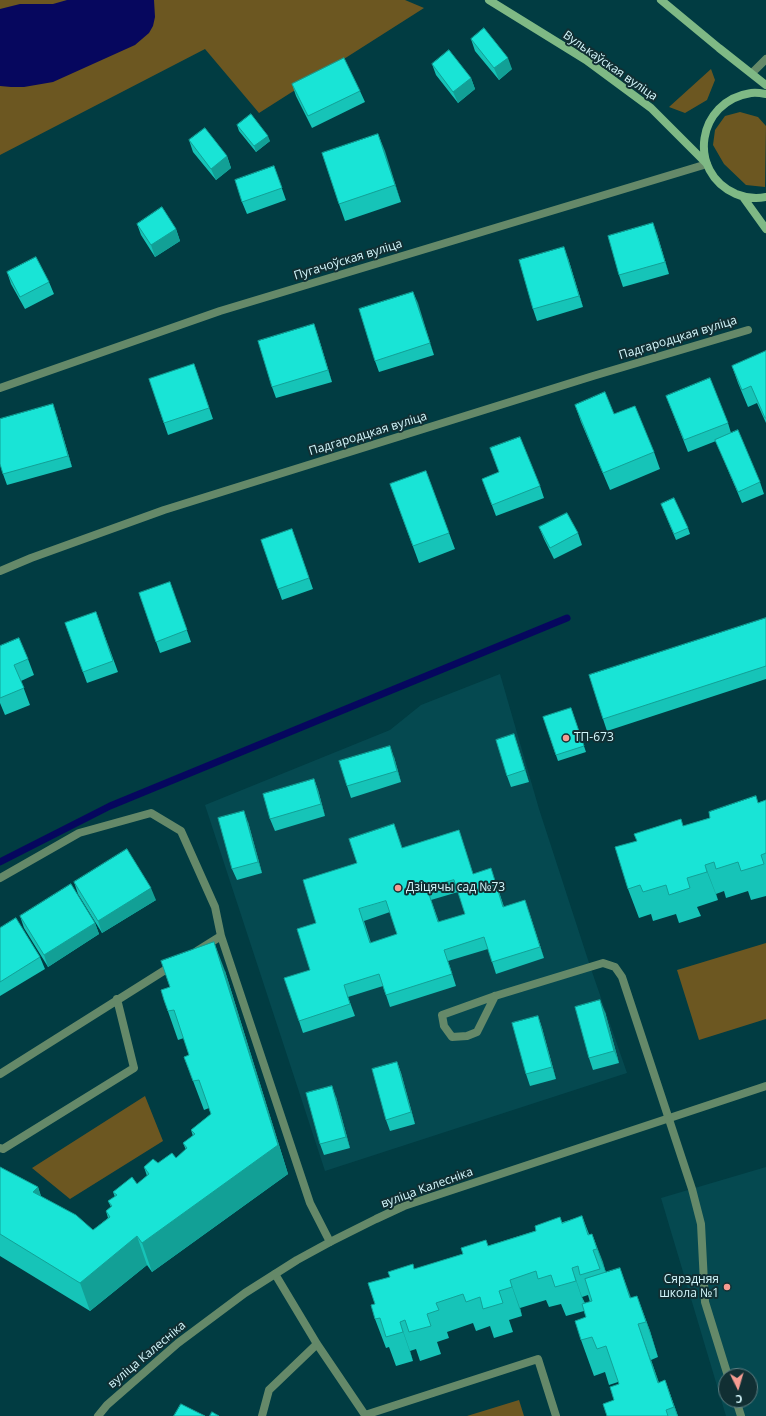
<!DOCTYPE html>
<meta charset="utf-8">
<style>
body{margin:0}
#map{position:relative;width:766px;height:1416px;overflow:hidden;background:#013c42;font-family:"Open Sans",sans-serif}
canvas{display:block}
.north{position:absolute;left:718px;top:1368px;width:40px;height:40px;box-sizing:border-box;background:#112f33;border:1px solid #5f7f83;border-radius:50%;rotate:175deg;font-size:11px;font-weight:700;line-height:16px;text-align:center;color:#d4f7fc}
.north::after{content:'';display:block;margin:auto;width:14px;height:18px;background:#f59c92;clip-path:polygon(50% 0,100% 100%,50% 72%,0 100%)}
</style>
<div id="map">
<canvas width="766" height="1416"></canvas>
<div class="north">С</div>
</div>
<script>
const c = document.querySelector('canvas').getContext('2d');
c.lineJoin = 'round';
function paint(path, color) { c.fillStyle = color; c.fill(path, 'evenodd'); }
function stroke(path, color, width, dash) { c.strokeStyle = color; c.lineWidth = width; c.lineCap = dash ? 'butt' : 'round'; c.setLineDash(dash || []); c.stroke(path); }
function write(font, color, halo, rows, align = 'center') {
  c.font = font + ' "Open Sans",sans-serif'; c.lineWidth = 4; c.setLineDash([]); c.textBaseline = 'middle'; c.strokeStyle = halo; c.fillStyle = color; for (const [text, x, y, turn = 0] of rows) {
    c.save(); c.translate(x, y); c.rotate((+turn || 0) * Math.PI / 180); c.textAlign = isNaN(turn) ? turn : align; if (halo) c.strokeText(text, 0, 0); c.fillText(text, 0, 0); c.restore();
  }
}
const built = new Path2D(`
 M500,674L539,809L590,966L627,1073L325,1171L205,805L390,730L421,705Z
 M766,1167V1416H726L661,1198ZM726,1376H750V1400H726Z`);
const green = new Path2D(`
 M0,0H405L424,8L259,113L205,49L0,155Z
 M711,69L715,80L707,100L685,113L669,107Z
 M740,112L758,117L766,126L765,187L746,185L724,164L713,145L715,130L725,116Z
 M766,943V1019L699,1040L677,970Z
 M145,1096L163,1141L70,1199L32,1168Z
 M519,1400L524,1416H467Z`);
const water = new Path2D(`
 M67,0H154L155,17L153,26L149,33L135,45L53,82L24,87H11L0,86V9L20,4H53Z`);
const stream = new Path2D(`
 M0,862L110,806L567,618`);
const lane = new Path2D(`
 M752,73L766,59
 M0,878L79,833L151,813L181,831L215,907L221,936
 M197,951L221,936L310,1203L330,1242
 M495,996L477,1032L467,1036L452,1037L444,1026L442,1015L495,996L603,963L615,967L622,977L692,1189L701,1224L705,1302L728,1376
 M0,1074L173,965
 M0,1148L3,1149L134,1068L117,999
 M275,1274L317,1344L365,1415L538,1359L556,1416
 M736,1400L741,1416
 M262,1416L269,1390L317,1344`);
const street = new Path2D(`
 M0,388L220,311L707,164
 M0,571L31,558L164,510L593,376L748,330
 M98,1416L107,1405L178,1343L245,1293L297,1260L330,1242L376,1219L404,1206L766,1086`);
const secondary = new Path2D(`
 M489,0L586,60L651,108L707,164
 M661,0L719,48L766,85
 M766,94C761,93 756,92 751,93C697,101 686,172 736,194C746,198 756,199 766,197
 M743,197L766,229`);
const wall = new Path2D(`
 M471,39L512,69L499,80L475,51Z
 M432,64L471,78L475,89L458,103L436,75Z
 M292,84L360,91L365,102L312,128L296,96Z
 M237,125L270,141L256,152L239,131Z
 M378,134L401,202L345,221L339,204Z
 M189,140L227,156L231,168L216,180L193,152Z
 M274,166L286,200L247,214L242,202Z
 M137,224L176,229L180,241L155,257L141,235Z
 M657,234L669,274L623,287L619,275Z
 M568,258L583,307L537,321L533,309Z
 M7,272L49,282L54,294L25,309L11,284Z
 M413,292L434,355L379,372L375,361Z
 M314,324L318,336L332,382L276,398L272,387Z
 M766,351V423L757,403L748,407L738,383L732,366Z
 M194,364L213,419L168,435L149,379Z
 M666,396L728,423L731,433L760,482L764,494L742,503L720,451L716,441L688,452Z
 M575,405L614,414L654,452L660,469L610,490L581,422Z
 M57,416L72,467L7,485L3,474Z
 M426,471L455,549L419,563L390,484Z
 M482,479L540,486L544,498L496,516Z
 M661,504L688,528L690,534L676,540Z
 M539,527L578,533L582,545L554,559L544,539Z
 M292,529L313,589L282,600L261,540Z
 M170,582L191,642L160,653L139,593Z
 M96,612L118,672L87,683L65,623Z
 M766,618V679L607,731L603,719Z
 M0,646L28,659L34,675L21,681L30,705L5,715L0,703Z
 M571,708L586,752L558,761L543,717Z
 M514,734L529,782L511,787L507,776Z
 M394,757L401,782L351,798L347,786Z
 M314,779L318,790L325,816L275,831L270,819Z
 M766,800V896L751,900L748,891L726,898L724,891L716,894L718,900L697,907L701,916L679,923L676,914L653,921L651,914L639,918L628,889L684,826Z
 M248,822L262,873L237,880L232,869Z
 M394,824L402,848L459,830L473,874L495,880L504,907L529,912L544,958L496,974L488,949L448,961L456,986L390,1007L383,986L348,997L355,1016L303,1033L299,1021L310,970L316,923L357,863ZM458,892L465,914L439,922L431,900ZM390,912L397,934L371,943L364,921Z
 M74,882L156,900L102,933L78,894Z
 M20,916L95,923L99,934L48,967L24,928Z
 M0,928L40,957L45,969L0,996Z
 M225,971L288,1174L152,1272L147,1265L90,1311L0,1256V1167L38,1187L41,1197L93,1230L108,1218L106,1211L111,1207L108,1201L115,1197L113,1192L137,1184L147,1176L144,1167L176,1158L186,1150L183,1143L193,1136L191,1130L211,1114L209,1108L204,1110L184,1057L189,1055L184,1038L178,1040L164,1000Z
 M605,1012L619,1063L593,1070L589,1058Z
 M538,1016L542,1028L556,1079L530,1086L526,1074Z
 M397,1062L401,1073L415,1124L390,1131L386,1120Z
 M336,1097L350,1148L324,1155L320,1144Z
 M582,1216L589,1234H592L606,1272L631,1298L637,1296L650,1331L658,1357L651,1360L659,1383L665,1380L678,1416H607L614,1400L619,1384L618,1382L609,1385L605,1372L594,1376L581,1340L586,1317L584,1311L566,1316L561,1304L549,1307L546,1300L520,1308L522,1316L509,1320L513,1332L494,1338L490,1326L476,1331L473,1323L447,1332L449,1338L437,1342L441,1354L420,1361L416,1349L410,1351L413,1361L396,1366L389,1347L386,1348L375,1319V1304L415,1269ZM588,1295L590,1302L585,1303L582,1297Z`);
const shadedWall = new Path2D(`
 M508,58L512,69L499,80L494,68Z
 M471,78L475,89L458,103L453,92Z
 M378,134L385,151L401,202L395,185Z
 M268,136L270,141L256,152L254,146Z
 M227,156L231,168L216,180L211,169Z
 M653,223L657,234L669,274L665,262Z
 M176,229L180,241L155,257L151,245Z
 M564,247L568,258L583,307L579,296Z
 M413,292L418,303L434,355Z
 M314,324L318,336L332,382L328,370Z
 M53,404L57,416L72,467L68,456Z
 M514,734L518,746L529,782L525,770Z
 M390,746L394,757L401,782L397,771Z
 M314,779L318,790L325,816L321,804Z
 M244,811L248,822L262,873L258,862Z
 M705,865L716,894L718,900L707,872Z
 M491,868L508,919L503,907Z
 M151,888L156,900L102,933L98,921Z
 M525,900L529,912L544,958L540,947Z
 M95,923L99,934L48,967L44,955Z
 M214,942L225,971L288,1174L152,1272L142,1243L278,1145Z
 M600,1000L605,1012L619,1063L614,1051Z
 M538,1016L542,1028L556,1079L552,1067Z
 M397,1062L401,1073L415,1124L411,1112Z
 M332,1086L336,1097L350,1148L346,1137Z
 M38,1187L48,1216L33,1192Z
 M592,1234L603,1262L607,1277L597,1249Z
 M137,1236L147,1265L90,1311L80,1283Z
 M572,1268L582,1297L586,1310L576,1281Z
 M620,1268L633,1303L630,1298Z
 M510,1280L520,1308L522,1316L512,1287Z
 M637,1296L650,1331L658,1357L646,1322Z
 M400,1322L410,1351L413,1361L403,1332Z
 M638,1324L651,1360L668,1409L658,1383Z
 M665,1380L678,1416H677Z`);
const building = new Path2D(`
 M484,28L508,58L494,68L471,39Z
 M449,50L471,78L453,92L432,64Z
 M344,58L360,91L308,116L292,84Z
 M251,114L268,136L254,146L237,125Z
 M205,128L227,156L211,169L189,140Z
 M378,134L395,185L339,204L322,153Z
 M274,166L282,188L242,202L235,180Z
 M162,207L176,229L151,245L137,224Z
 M653,223L665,262L619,275L608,236Z
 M564,247L579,296L533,309L519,260Z
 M36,257L49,282L20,297L7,272Z
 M413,292L430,343L375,361L359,309Z
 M314,324L328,370L272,387L258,341Z
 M766,351V418H765L751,386L742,390L732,366Z
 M194,364L209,408L164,423L149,379Z
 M710,378L728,423L684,440L666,396Z
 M605,392L614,414L635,406L654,452L603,473L575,405Z
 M53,404L68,456L3,474L0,464V419Z
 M738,430L760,482L738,492L715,440Z
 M520,437L540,486L492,505L482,479L499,472L490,448Z
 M426,471L449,533L413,546L390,484Z
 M674,498L688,528L674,534L661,504Z
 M567,513L578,533L550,548L539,527Z
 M292,529L309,578L278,589L261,540Z
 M170,582L187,630L156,642L139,593Z
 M96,612L113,661L83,672L65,623Z
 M766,618V666L603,719L589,675Z
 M19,638L28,659L14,665L24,688L0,698V646Z
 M571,708L584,746L556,755L543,717Z
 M514,734L525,770L507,776L496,740Z
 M390,746L397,771L347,786L339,761Z
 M314,779L321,804L270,819L263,794Z
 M756,796L758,803L766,800V853L761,855L764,864L741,871L738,862L716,869L714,862L705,865L707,872L687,878L690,888L669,895L666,885L643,892L640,885L628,889L615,847L637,841L634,834L681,819L683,826L710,818L709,812Z
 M244,811L258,862L232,869L218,818Z
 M394,824L402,848L459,830L473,874L491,868L503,907L525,900L540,947L492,962L484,937L444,950L452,974L386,995L379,974L344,985L350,1004L299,1021L284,978L310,970L297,929L316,923L303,880L357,863L349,839ZM454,880L465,914L438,922L427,888ZM386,901L397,934L370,943L359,909Z
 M127,849L151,888L98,921L74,882Z
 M71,884L95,923L44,955L20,916Z
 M16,918L40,957L0,982V928Z
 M214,942L278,1145L142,1243L137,1236L80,1283L0,1234V1167L38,1187L33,1192L76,1215L93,1230L110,1217L106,1211L112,1206L108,1201L117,1195L113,1192L132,1177L137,1184L149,1174L144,1167L153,1159L158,1163L172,1153L176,1158L187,1148L183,1143L195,1134L191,1130L211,1114L199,1080L193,1081L189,1070L184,1057L189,1055L174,1010L168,1011L164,1000L161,990L170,987L161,961Z
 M600,1000L614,1051L589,1058L575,1007Z
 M538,1016L552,1067L526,1074L512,1023Z
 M397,1062L411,1112L386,1120L372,1069Z
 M332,1086L346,1137L320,1144L306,1093Z
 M582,1216L588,1235L592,1234L597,1249L593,1250L600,1269L580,1275L578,1266L572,1268L576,1281L555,1287L551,1275L538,1279L536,1271L510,1280L512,1287L499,1291L503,1303L483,1309L480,1297L466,1302L463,1294L436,1303L439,1310L427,1314L431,1326L409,1332L405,1320L400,1322L403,1332L386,1337L380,1318L375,1319L371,1305L375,1304L368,1283L390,1277L388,1272L413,1264L414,1269L463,1254L461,1248L486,1240L488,1246L536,1231L535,1226L560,1217L562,1223Z
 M620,1268L630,1298L637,1296L646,1322L638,1324L658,1383L665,1380L674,1407L666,1410L668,1416H607L603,1404L614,1400L610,1387L619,1384L606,1346L597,1349L592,1337L581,1340L575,1321L586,1317L582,1304L592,1301L585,1279Z
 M181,1404L205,1416H174Z
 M212,1412L219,1416H210Z`);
const markers = [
 [566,738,4,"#f59c92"],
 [398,888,4,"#f59c92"],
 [727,1287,4,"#f59c92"]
];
const streetNames = [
 ["Вулькаўская вуліца",610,66,35],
 ["Пугачоўская вуліца",348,260,-17],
 ["Падгародцкая вуліца",678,338,-17],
 ["Падгародцкая вуліца",368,434,-17],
 ["вуліца Калесніка",427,1188,-20],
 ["вуліца Калесніка",147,1355,-40]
];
const poiNames = [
 ["ТП-673",574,738],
 ["Дзіцячы сад №73",406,888],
 ["Сярэдняя",719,1280,"right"],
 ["школа №1",719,1294,"right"]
];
paint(built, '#054950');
paint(green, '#6c5721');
paint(water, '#06075e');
stroke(stream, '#06075e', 7);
stroke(lane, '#658969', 8);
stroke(street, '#658969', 8);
stroke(secondary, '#7fb985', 8);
paint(wall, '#16c4b8');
paint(shadedWall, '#12a096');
paint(building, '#19e4d6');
stroke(building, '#12a096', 1);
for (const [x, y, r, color] of markers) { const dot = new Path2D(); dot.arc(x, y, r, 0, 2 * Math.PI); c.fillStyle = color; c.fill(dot); stroke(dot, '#112f33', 1.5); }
write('12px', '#d4f7fc', '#112f33', streetNames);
write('12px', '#d4f7fc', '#112f33', poiNames, 'left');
</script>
